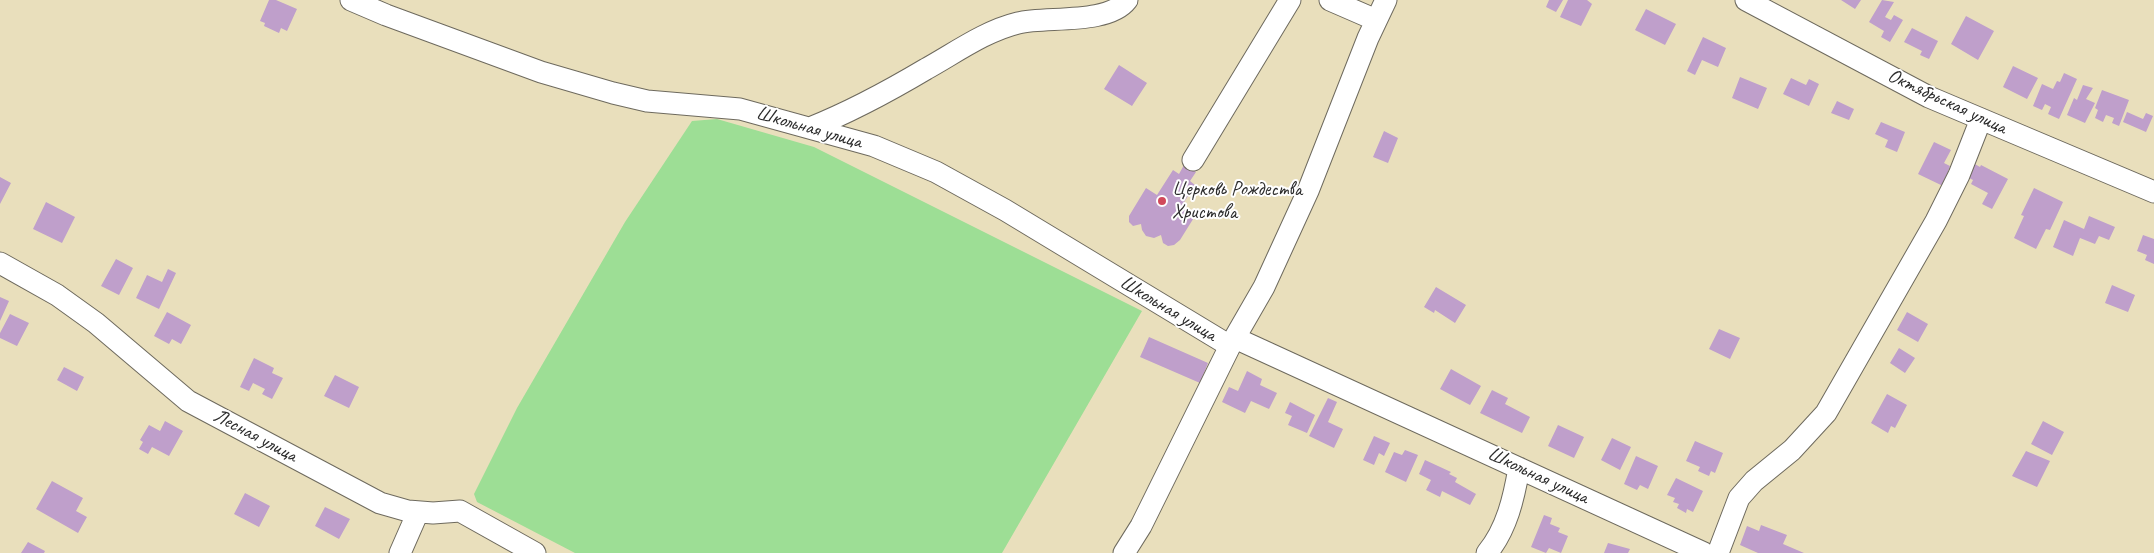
<!DOCTYPE html>
<meta charset="utf-8">
<style>
body{margin:0}
canvas{display:block;background:#e9dfbc}
</style>
<canvas width="2154" height="553"></canvas>
<script>
const c = document.querySelector('canvas').getContext('2d');
c.lineJoin = 'round';
function paint(path, color) { c.fillStyle = color; c.fill(path, 'evenodd'); }
function stroke(path, color, width, dash) { c.strokeStyle = color; c.lineWidth = width; c.lineCap = dash ? 'butt' : 'round'; c.setLineDash(dash || []); c.stroke(path); }
function write(font, color, halo, rows, align = 'center') {
  c.font = font + ' Caveat,sans-serif'; c.lineWidth = 4; c.setLineDash([]); c.textBaseline = 'middle'; c.strokeStyle = halo; c.fillStyle = color; for (const [text, x, y, turn = 0] of rows) {
    c.save(); c.translate(x, y); c.rotate((+turn || 0) * Math.PI / 180); c.textAlign = isNaN(turn) ? turn : align; if (halo) c.strokeText(text, 0, 0); c.fillText(text, 0, 0); c.restore();
  }
}
const green = new Path2D(`
 M717,119L814,147L1142,311L1002,553H575L477,502L474,494L517,408L625,222L692,121Z`);
const building = new Path2D(`
 M269,0H276L297,9L287,31L281,28L279,33L264,26L265,23L260,21Z
 M1549,0H1563L1556,12L1546,7Z
 M1568,0H1587L1592,4L1581,26L1560,17Z
 M1841,0H1861L1855,9Z
 M1882,0L1894,2L1885,17L1891,20L1894,15L1903,20L1890,42L1881,37L1884,31L1869,22Z
 M1646,9L1676,24L1665,45L1635,30Z
 M1966,16L1994,31L1978,60L1951,44Z
 M1912,28L1938,41L1929,59L1920,55L1922,51L1904,42Z
 M1703,37L1726,48L1718,67L1702,60L1695,75L1687,71Z
 M1119,65L1147,83L1132,106L1104,89Z
 M2013,66L2038,78L2027,99L2003,87Z
 M2064,73L2077,79L2059,119L2048,114L2051,107L2045,104L2042,110L2033,106L2042,84L2053,89L2057,81L2060,82Z
 M1740,77L1767,88L1758,109L1732,98Z
 M1791,78L1806,85L1809,79L1819,84L1809,106L1783,94Z
 M2083,85L2093,88L2086,99L2095,103L2085,123L2067,115L2074,98L2077,100Z
 M2102,90L2129,100L2119,126L2112,123L2114,118L2106,115L2103,122L2095,118L2098,110L2095,108Z
 M1837,101L1854,109L1849,120L1831,113Z
 M2127,112L2143,119L2146,113L2153,116L2146,132L2123,122Z
 M1881,122L1905,132L1897,152L1885,147L1888,140L1875,134Z
 M1384,131L1398,138L1388,163L1373,157Z
 M1934,142L1951,150L1944,163L1950,166L1943,186L1918,174Z
 M1973,163L1980,167L1981,165L2008,179L1992,209L1982,204L1988,193L1971,184L1973,180L1965,176Z
 M1184,165L1196,172L1190,181L1195,185L1181,207L1195,216L1180,240L1174,245L1168,246L1163,243L1161,235L1154,238L1146,236L1142,230L1141,224L1133,226L1129,222V216L1146,188L1157,195L1173,170L1179,174Z
 M0,177L11,183L0,204Z
 M2034,188L2063,202L2050,230L2046,229L2036,249L2014,238L2024,216L2021,215Z
 M46,202L75,217L62,243L33,229Z
 M2089,216L2115,227L2109,240L2099,236L2095,244L2080,238L2073,256L2053,247L2064,220L2084,229Z
 M2143,235L2154,239V264L2145,260L2147,255L2137,251Z
 M116,259L133,268L119,295L101,286Z
 M168,269L176,273L159,309L136,298L147,275L162,282Z
 M2112,285L2135,295L2128,312L2105,303Z
 M1436,287L1466,305L1455,323L1435,310L1434,313L1424,307Z
 M0,297L9,301L0,321Z
 M167,312L191,325L181,344L172,339L169,344L154,336Z
 M1907,312L1928,324L1918,342L1897,330Z
 M10,314L29,323L17,346L0,338V333Z
 M1719,329L1740,338L1730,359L1709,349Z
 M1149,337L1208,363L1200,383L1140,357Z
 M1899,348L1915,358L1905,373L1890,363Z
 M254,358L274,368L272,373L283,378L272,399L262,394L265,389L253,383L249,391L240,387Z
 M64,367L84,377L77,391L57,380Z
 M1451,369L1481,386L1470,405L1440,389Z
 M1247,371L1262,379L1260,385L1277,393L1269,409L1251,401L1245,413L1222,402L1229,387L1238,391Z
 M335,375L359,387L349,408L324,396Z
 M1492,390L1508,398L1505,404L1530,417L1522,433L1480,413Z
 M1887,394L1907,405L1895,428L1891,426L1888,433L1871,423Z
 M1328,398L1337,402L1328,422L1343,429L1334,448L1309,436Z
 M1290,402L1315,415L1307,433L1288,425L1292,416L1285,413Z
 M165,421L183,431L169,456L152,447L148,454L139,449L143,442L140,440L149,425L160,431Z
 M2043,421L2064,432L2052,455L2031,444Z
 M1558,425L1584,437L1574,458L1548,446Z
 M1374,436L1390,443L1384,456L1379,453L1374,465L1363,460Z
 M1612,438L1631,447L1620,470L1601,460Z
 M1695,441L1723,453L1715,473L1711,471L1709,476L1698,471L1700,467L1686,461Z
 M1405,450L1418,455L1406,482L1385,472L1394,452L1402,455Z
 M2026,451L2050,461L2037,487L2012,476Z
 M1636,456L1658,466L1648,489L1640,485L1637,490L1624,484Z
 M1425,460L1451,472L1449,474L1457,478L1455,482L1476,494L1470,505L1442,491L1440,497L1426,490L1431,480L1419,474Z
 M1676,478L1703,491L1693,512L1687,509L1686,513L1677,508L1679,504L1673,502L1675,498L1667,495Z
 M52,481L83,498L76,511L87,517L78,533L36,509Z
 M245,493L270,506L259,527L234,514Z
 M325,507L350,519L339,539L315,526Z
 M1544,515L1552,518L1550,524L1560,528L1558,532L1568,536L1561,553L1549,548L1546,553L1531,547Z
 M1761,525L1787,535L1783,544L1804,553H1758L1740,545L1747,526L1759,531Z
 M28,542L45,551L44,553H21Z
 M1608,543L1630,549L1628,553H1604Z`);
const minor = new Path2D(`
 M351,0L386,15L541,72L613,93L647,101L740,109L874,146L936,172L1005,210L1230,346
 M1330,0L1376,20
 M1746,0L1929,97L2154,192
 M810,128C850,112 889,91 926,69C955,53 985,31 1018,23C1046,16 1108,25 1127,0
 M1193,160L1290,0
 M0,263L57,295L96,323L188,401L380,503L408,511L433,513L460,511L535,553
 M1235,338L1704,553
 M400,553L418,512
 M1124,553L1141,526L1230,346L1264,287L1308,191L1368,38L1386,0
 M1487,553C1507,529 1514,497 1519,468
 M1718,553L1739,498L1754,481L1792,450L1826,413L1936,221L1959,175L1981,119`);
const markers = [
 [1162,201,5,"#d1495b"]
];
const streetNames = [
 ["Октябрьская улица",1947,102,25],
 ["Школьная улица",809,128,16],
 ["Школьная улица",1168,309,31],
 ["Лесная улица",255,436,28],
 ["Школьная улица",1538,476,25]
];
const poiNames = [
 ["Церковь Рождества",1172,190],
 ["Христова",1172,213]
];
paint(green, '#9dde95');
paint(building, '#bf9fcb');
stroke(minor, '#6e6a5e', 23);
stroke(minor, '#fff', 21);
for (const [x, y, r, color] of markers) { const dot = new Path2D(); dot.arc(x, y, r, 0, 2 * Math.PI); c.fillStyle = color; c.fill(dot); stroke(dot, '#fff', 2); }
write('20px', '#2b2b2b', '#fff', streetNames);
write('20px', '#2b2b2b', '#fff', poiNames, 'left');
</script>
